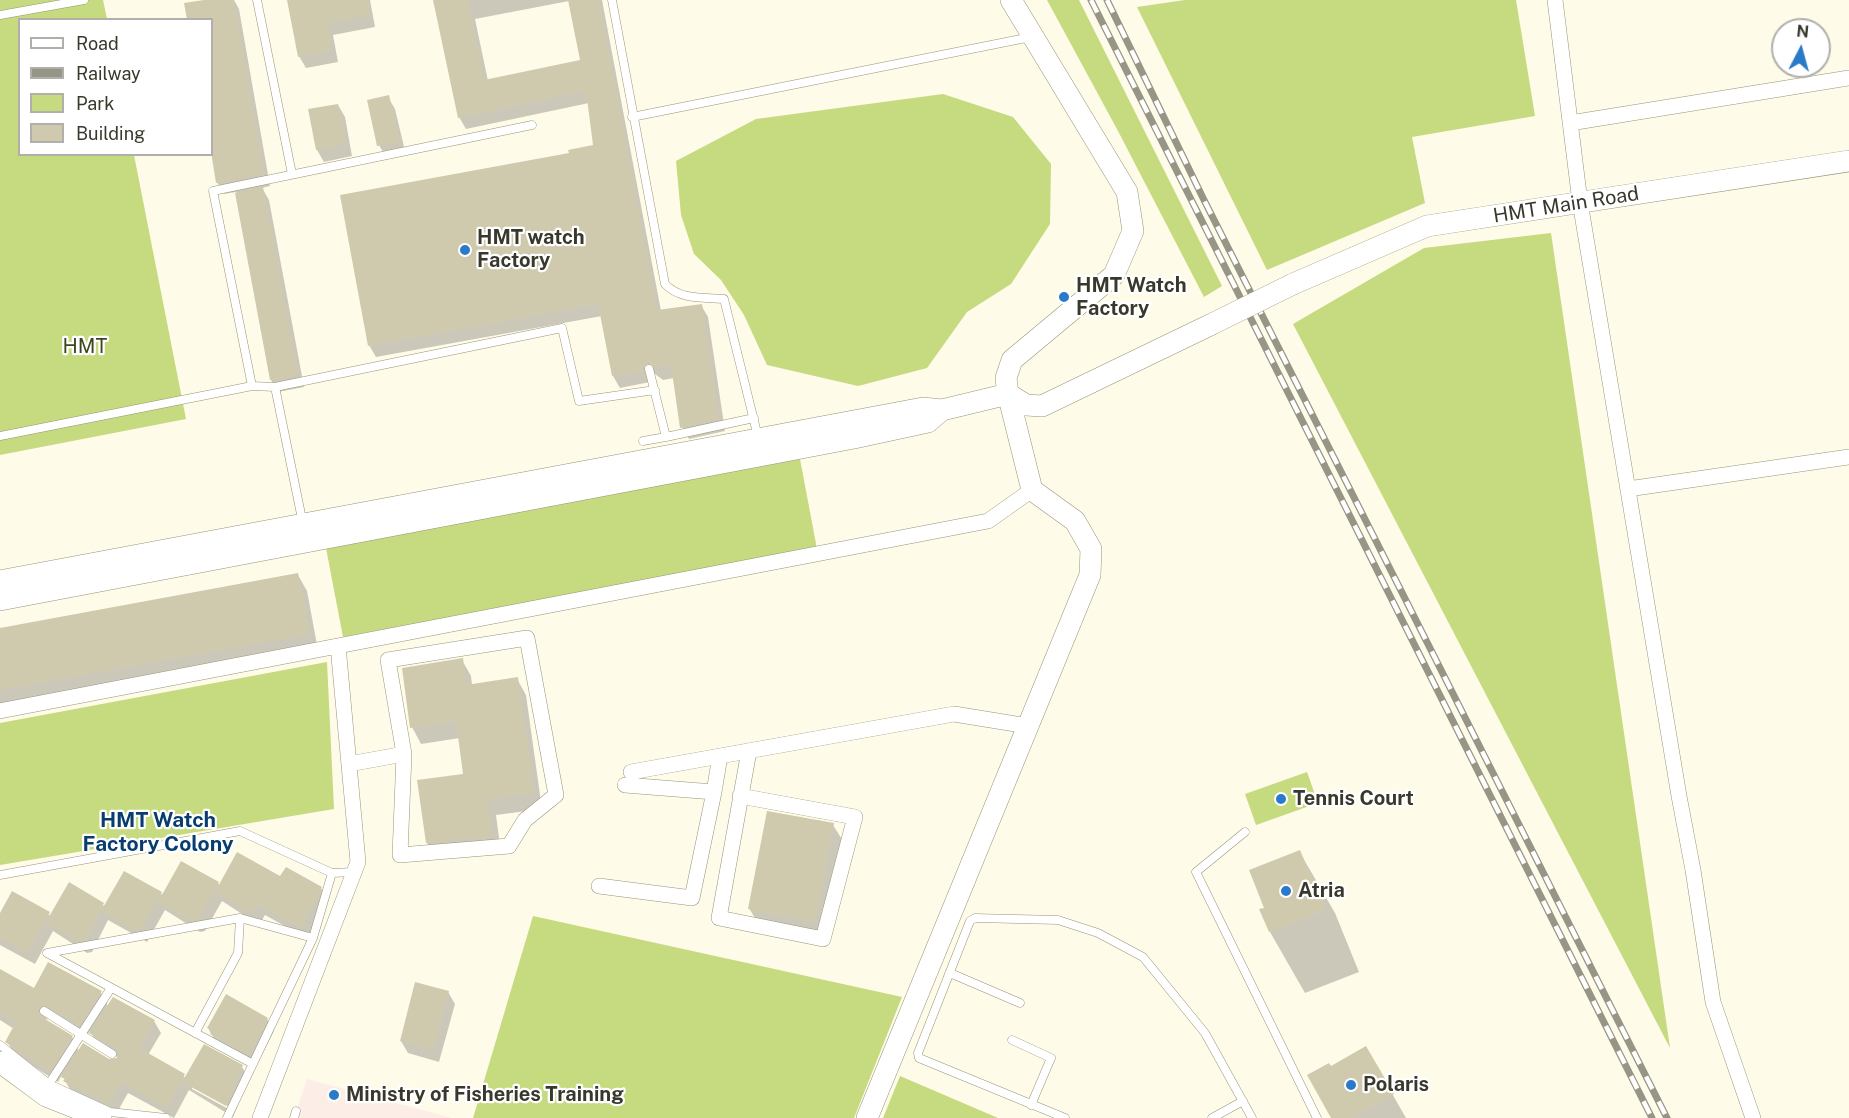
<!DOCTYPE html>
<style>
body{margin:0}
#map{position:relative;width:1849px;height:1118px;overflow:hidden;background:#fefbe9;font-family:"Public Sans",sans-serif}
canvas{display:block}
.legend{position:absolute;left:18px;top:18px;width:195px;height:138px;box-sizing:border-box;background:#fff;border:2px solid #b0afab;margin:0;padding:8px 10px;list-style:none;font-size:18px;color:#39382c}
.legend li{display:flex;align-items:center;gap:12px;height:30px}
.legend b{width:30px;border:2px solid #b0afab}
.north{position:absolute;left:1771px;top:18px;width:60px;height:60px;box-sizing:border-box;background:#fff;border:2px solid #b0afab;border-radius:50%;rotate:6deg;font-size:16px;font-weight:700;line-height:24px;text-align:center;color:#39382c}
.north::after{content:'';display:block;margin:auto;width:21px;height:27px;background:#2a7ac9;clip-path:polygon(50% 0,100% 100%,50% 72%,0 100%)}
</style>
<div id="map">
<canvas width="1849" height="1118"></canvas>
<ul class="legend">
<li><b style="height:8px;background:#fff"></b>Road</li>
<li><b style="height:8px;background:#979586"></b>Railway</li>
<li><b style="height:16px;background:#c6da80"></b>Park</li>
<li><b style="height:16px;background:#cfcaad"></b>Building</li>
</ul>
<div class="north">N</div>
</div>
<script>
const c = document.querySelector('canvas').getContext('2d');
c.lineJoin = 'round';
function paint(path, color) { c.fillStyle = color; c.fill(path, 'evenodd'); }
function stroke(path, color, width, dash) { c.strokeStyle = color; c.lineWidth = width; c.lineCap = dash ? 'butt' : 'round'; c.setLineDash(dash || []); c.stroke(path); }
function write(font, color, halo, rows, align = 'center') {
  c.font = font + ' "Public Sans",sans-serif'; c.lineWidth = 4.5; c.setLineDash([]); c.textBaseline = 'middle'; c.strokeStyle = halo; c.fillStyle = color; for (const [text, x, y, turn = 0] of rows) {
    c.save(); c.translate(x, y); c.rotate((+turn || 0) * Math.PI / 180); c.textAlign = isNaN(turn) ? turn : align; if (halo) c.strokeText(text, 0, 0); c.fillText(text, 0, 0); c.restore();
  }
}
const education = new Path2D(`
 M307,1079L452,1118H294Z`);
const green = new Path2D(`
 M0,0H103L107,19L20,20V154L134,155L186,419L0,455Z
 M1047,0H1079L1222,286L1204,297L1118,131Z
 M1185,0H1516L1535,116L1412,137L1425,203L1267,270L1137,7Z
 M943,94L1013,117L1051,164L1050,224L1011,284L967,312L927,368L858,386L767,365L744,315L721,280L694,254L681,215L676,161L756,119Z
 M1551,233L1670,1048L1293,324L1424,248Z
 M800,459L817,549L343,637L326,548Z
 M327,662L334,809L0,865V723Z
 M1307,772L1318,803L1256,825L1245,794Z
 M533,916L902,997L854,1118H473Z
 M900,1076L998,1118H883Z`);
const shadow = new Path2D(`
 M213,0H234L239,9L270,186L262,188L269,200L304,387L278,392L271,380L236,192L224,194L217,182L212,150Z
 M289,0H370L375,27L333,35L338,62L306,68L299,56Z
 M435,0H602L661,311L701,305L708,317L725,431L689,439L682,427L674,378L663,380L655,374L650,382L620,388L613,376L602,316L376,357L369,345L570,155L595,146L589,103L466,129L459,117ZM569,1L581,61L488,81L475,19Z
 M388,97L395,109L406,155L386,157L379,145Z
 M338,105L345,117L352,156L324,162L317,150L310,110Z
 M298,575L307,591L318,650L0,708V629Z
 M462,660L471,676L472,685L517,679L526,695L542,809L496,815L501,853L437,859L427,843L465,775L460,738L421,744L412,727Z
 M833,825L843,841L824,937L759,925L749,908Z
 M1299,851L1335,913L1359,972L1305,993L1270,932Z
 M281,878L321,888L328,900L308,939L265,915L259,925L222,901L205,931L200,932L165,910L147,942L108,920L92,952L87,953L53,931L35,964L0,945V916L13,893L51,916L218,883L220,887Z
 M0,971L34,990L101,993L108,1006L154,1021L161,1033L148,1055L186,1078L242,1067L249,1079L233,1117L189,1090L174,1118L128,1093L115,1116L72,1093L62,1075L58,1082L14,1054L7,1041L14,1029L0,1020ZM55,1017L86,1037L90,1031L98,1045L119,1058L109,1061L79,1051L72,1037L44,1020ZM192,1086L233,1109L232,1111L192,1089Z
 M448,992L455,1004L439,1062L408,1053L401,1041Z
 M267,1019L274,1031L256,1066L218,1046L208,1028Z
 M1366,1048L1406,1118H1333L1330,1068Z`);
const building = new Path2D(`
 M204,0H234L264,174L216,183L212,158V20H187L184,3Z
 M287,0H367L370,15L327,23L332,50L298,57Z
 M433,0H468L484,80L580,60L568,0H599L657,310L702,304L719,419L680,428L671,365L655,368L648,363L643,371L612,376L598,304L368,346L340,195L569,153L568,150L593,145L586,91L458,118Z
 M389,95L400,143L377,146L367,100Z
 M338,104L346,144L316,150L308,109Z
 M263,187L298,375L270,380L235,193Z
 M298,573L310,634L0,690V628Z
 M463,658L466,685L518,677L534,793L487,799L493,837L426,843L417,780L463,774L456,721L410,728L402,668Z
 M767,811L834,823L815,922L748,909Z
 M1300,850L1325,910L1269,932L1259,909L1264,908L1249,870Z
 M237,852L280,876L286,867L322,887L301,928L258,904L252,914L215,892Z
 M181,861L219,882L198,920L192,921L158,902Z
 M124,871L162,892L141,930L136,931L101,911Z
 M69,882L104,903L86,940L79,941L46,922Z
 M12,891L50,912L27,953L0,937V913Z
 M48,962L102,991L79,1026L47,1006L39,1007L40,1016L73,1036L50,1071L5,1042L16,1022L0,1013V969L34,988Z
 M415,982L449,991L433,1050L400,1041Z
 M226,994L268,1018L249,1055L210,1034L212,1030L207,1028Z
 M113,997L155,1020L139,1048L185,1074L167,1107L121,1082L108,1104L63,1081L65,1079L61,1077L83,1043L109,1059L117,1058L116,1049L89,1033Z
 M204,1044L243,1065L226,1106L182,1082Z
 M1366,1046L1394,1094L1351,1118H1331L1307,1075L1329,1063L1331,1066Z`);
const lane = new Path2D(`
 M257,0L292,174
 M612,0L665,284C680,300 703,297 724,299L758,437
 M0,15L84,0
 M632,117L1031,37
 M649,369L666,437L754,418
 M275,387L562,328L579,401L655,390
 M0,436L252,386
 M643,441L666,437
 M303,524L275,387L252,386L213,191L532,125
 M1245,832L1196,872L1317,1118
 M0,875L240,831L332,873L354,872
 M950,973L1020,1003
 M44,1011L112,1054
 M195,1033L238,953L240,918
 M1012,1040L1051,1058L1031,1105
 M0,1045L49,1084L110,1112L166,1118
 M253,1064L47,953L240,918L313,938
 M49,1084L111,988
 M227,1118L313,938L332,873
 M294,1118L296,1111
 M1065,1118L919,1058L918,1053L970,921L975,918L1058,920L1098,933L1143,957L1205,1033L1252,1118
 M1212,1118L1243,1101`);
const street = new Path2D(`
 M1555,0L1580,202L1679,796L1693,870L1713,1002L1753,1118
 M1570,123L1849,78
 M1628,489L1849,457
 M527,638L556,795L525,820L509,846L400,855L404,754L388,660Z
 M0,711L988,521L1032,490
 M349,764L404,754
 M631,772L954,714L1028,726
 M625,785L714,792L720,756
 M740,796L855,817L823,939L719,918L749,751
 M599,886L692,898L714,792
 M260,1118L358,862L338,646`);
const secondary = new Path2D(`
 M1011,0L1127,192L1133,231L1114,275L1012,360L1006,378L1008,394L1026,405L1042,406L1210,325
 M1293,284L1427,226L1849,161
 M0,581L923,408L942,410L1008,394L1032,490L1075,521L1091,549L1090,575L867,1118
 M0,600L854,438L928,422L942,410
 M0,1062L46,1096L101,1118`);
const rail = new Path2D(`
 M1091,0L1652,1118
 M1107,0L1204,200L1667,1118`);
const secondaryBridge = new Path2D(`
 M1210,325L1293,284`);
const markers = [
 [465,250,6,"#2a7ac9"],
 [1064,297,6,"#2a7ac9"],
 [1281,799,6,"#2a7ac9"],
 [1286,891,6,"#2a7ac9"],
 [1351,1085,6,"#2a7ac9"],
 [334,1095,6,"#2a7ac9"]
];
const streetNames = [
 ["HMT Main Road",1566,205,-9]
];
const poiNames = [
 ["HMT watch",477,238],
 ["Factory",477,261],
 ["HMT Watch",1076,286],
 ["Factory",1076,309],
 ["Tennis Court",1293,799],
 ["Atria",1298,891],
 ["Polaris",1363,1085],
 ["Ministry of Fisheries Training",346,1095]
];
const parkNames = [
 ["HMT",85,347]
];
const neighbourhoodNames = [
 ["HMT Watch",158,821],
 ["Factory Colony",158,845]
];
paint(education, '#fcede7');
paint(green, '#c6da80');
paint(shadow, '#0003');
paint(building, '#cfcaad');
stroke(lane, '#989478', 9);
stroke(street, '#989478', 16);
stroke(secondary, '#989478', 22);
stroke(lane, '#fff', 8);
stroke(street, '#fff', 15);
stroke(secondary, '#fff', 21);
stroke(rail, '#979586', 7);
stroke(rail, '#fff', 4.5, [14]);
stroke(secondaryBridge, '#989478', 22, []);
stroke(secondaryBridge, '#fff', 21);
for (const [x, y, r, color] of markers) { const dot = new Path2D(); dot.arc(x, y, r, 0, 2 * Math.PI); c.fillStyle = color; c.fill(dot); stroke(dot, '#fff', 2); }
write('20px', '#39382c', '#fff', streetNames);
write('bold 20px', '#39382c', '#fff', poiNames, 'left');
write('20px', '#3d451d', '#fff', parkNames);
write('bold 21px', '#073d6f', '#fff', neighbourhoodNames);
</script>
